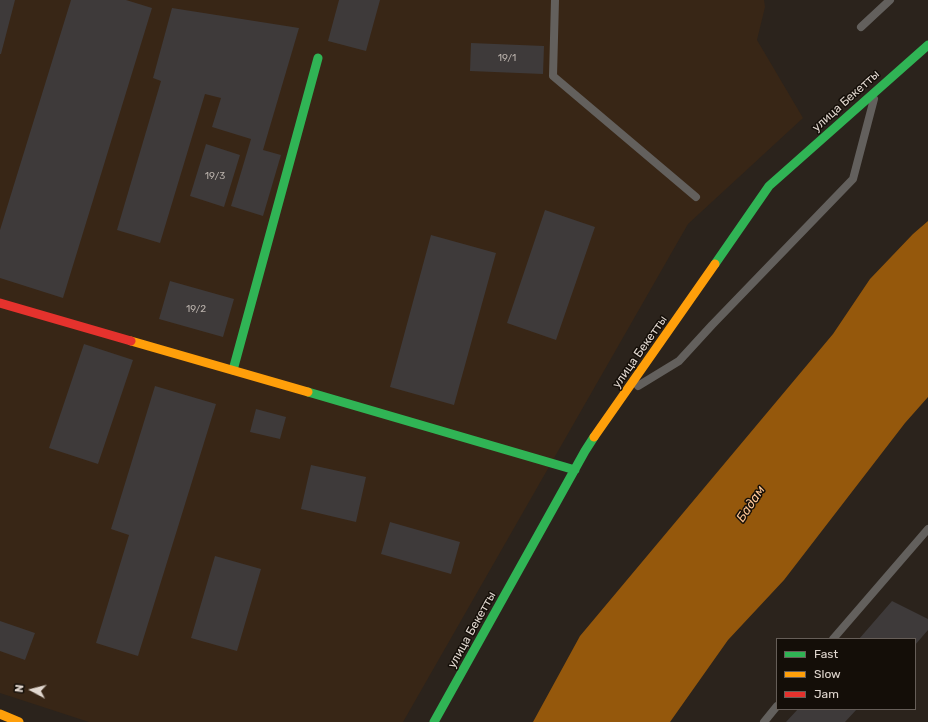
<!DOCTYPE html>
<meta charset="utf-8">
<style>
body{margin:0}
#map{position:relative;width:928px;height:722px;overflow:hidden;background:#2b231c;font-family:Rubik,sans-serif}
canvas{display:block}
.legend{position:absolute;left:776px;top:638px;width:140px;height:72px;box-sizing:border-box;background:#140e08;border:1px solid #665e58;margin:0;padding:5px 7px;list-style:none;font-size:12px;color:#e1d7cf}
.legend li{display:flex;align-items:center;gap:8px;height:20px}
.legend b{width:20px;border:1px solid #665e58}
.north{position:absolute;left:12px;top:670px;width:40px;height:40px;-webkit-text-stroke:3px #140e08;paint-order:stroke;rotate:277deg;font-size:11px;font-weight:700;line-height:16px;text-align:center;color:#e1d7cf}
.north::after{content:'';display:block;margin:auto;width:14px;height:18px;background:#e1d7cf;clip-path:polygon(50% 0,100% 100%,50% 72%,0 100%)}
</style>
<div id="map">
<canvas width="928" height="722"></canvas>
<ul class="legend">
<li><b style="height:5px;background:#30b455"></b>Fast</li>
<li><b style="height:5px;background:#ff9f0a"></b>Slow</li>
<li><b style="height:5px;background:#e5322d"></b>Jam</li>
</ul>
<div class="north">N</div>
</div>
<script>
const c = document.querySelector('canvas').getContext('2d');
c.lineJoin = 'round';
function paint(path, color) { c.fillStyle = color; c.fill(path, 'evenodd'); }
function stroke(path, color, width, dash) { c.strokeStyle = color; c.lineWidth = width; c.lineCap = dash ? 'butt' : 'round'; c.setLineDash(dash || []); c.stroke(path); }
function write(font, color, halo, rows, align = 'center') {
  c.font = font + ' Rubik,sans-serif'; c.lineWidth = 3; c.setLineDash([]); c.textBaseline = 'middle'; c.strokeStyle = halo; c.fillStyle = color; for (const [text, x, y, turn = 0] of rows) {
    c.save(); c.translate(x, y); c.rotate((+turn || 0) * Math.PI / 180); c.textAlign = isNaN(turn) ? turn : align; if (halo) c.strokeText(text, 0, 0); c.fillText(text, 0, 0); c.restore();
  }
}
const built = new Path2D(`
 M0,0H764L765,7L757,40L803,118L688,224L403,722H89L0,693Z`);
const water = new Path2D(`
 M928,221V397L905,423L784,580L728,640L670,722H533L580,636L833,334L870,279L913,234Z`);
const building = new Path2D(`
 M0,0H15L1,54H0Z
 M71,0H126L152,8L63,298L0,278V230Z
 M339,0H380L366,51L328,41Z
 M172,8L299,28L263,150L281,155L263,216L231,206L251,139L212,127L221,98L205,94L160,243L117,230L161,81L153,78Z
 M471,43L544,46L543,74L470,71Z
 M206,144L240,155L224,207L190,196Z
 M545,210L595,227L556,340L507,323Z
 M431,235L496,253L454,405L390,387Z
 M170,281L234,299L223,337L159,319Z
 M84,344L133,360L98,464L49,448Z
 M155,386L216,404L138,656L96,643L129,535L111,529Z
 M256,409L286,417L280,439L250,432Z
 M311,465L366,477L356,522L301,509Z
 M390,522L460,542L451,574L381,554Z
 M215,556L261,569L237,651L191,638Z
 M892,601L928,619V630L915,645V639H859Z
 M0,621L35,633L25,660L0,651Z
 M798,709H857L845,722H786Z`);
const lane = new Path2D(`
 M555,0L553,76L696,197
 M861,27L890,0
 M638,386L679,361L712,325L853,179L874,99
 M833,639L928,529
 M764,722L777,706`);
const fast = new Path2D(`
 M715,264L769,186L928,45
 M233,370L318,58
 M308,392L575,470
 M434,722L585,451L594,437`);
const slow = new Path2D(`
 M131,341L308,392
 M594,437L715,264
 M0,714L19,722`);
const jam = new Path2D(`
 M0,303L131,341`);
const numberNames = [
 ["19/1",507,58],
 ["19/3",215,176],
 ["19/2",196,309]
];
const streetNames = [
 ["улица Бекетты",846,101,-42],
 ["улица Бекетты",640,352,-55],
 ["улица Бекетты",472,630,-61]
];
const waterNames = [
 ["Бадам",751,504,-56]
];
paint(built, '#382616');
paint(water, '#95580c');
paint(building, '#3e3a3a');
stroke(lane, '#63605d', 8);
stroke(fast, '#30b455', 9);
stroke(slow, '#ff9f0a', 9);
stroke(jam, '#e5322d', 9);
write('10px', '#b8b0aa', null, numberNames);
write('12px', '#e1d7cf', '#140e08', streetNames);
write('italic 13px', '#fbc493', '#140e08', waterNames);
</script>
